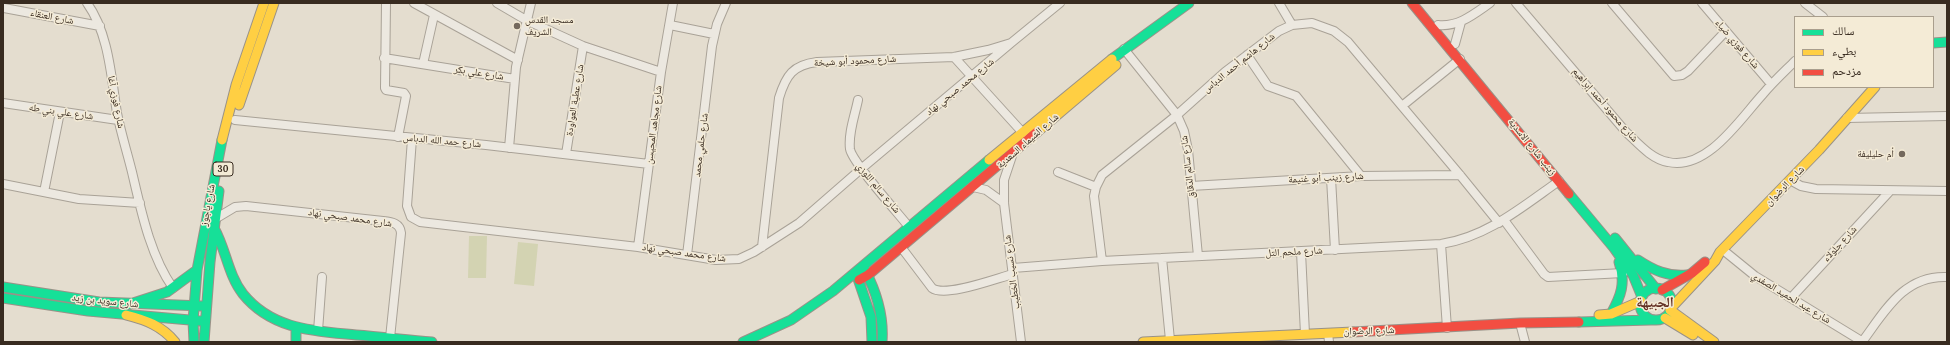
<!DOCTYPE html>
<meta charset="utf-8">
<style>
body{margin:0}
#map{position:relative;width:1950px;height:345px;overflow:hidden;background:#e4ddcf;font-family:Lora,"Noto Naskh Arabic",serif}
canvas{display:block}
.frame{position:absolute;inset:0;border:4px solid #382b20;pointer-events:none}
.legend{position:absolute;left:1794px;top:16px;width:140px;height:72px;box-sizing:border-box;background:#f4ebd6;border:1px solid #a99e8d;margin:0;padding:5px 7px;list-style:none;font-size:12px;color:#382b20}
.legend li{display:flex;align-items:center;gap:8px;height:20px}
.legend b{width:20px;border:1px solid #a99e8d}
</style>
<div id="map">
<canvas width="1950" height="345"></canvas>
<div class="frame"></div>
<ul class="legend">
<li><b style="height:5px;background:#16e098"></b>سالك</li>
<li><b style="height:5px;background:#ffcf43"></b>بطيء</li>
<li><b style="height:5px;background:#f24e42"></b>مزدحم</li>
</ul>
</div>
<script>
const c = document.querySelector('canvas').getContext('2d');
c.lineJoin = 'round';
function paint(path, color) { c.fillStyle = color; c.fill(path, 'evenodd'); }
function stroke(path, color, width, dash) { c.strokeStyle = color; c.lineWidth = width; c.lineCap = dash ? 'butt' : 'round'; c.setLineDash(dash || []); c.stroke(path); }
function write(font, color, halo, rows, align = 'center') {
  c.font = font + ' Lora,"Noto Naskh Arabic",serif'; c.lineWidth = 3; c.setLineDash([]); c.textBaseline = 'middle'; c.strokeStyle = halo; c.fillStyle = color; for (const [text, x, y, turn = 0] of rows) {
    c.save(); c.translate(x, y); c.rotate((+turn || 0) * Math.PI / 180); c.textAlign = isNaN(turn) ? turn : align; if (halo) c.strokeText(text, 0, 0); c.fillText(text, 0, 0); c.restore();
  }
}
const green = new Path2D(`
 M469,236H487L486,278H468Z
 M518,242L538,244L534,286L514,284Z`);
const street = new Path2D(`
 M87,3C109,34 111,76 117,113C121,133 127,152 132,172C141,210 150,255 173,288
 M386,3L385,88L386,90L404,93L406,96L398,137
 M414,3L518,60
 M497,3L526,20L583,46L661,72
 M1279,3L1292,25
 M1516,3L1626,132C1638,143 1651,159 1668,162C1707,171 1740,119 1763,94C1773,82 1784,72 1795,61
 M1612,3L1674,76L1682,75L1688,71L1725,32
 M1702,3L1771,84
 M1805,3L1823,17
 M4,8L100,26
 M670,25L714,34
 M1438,25C1459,27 1474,14 1490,3
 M1455,44L1461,22
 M1124,49L1177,115L1184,131L1188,150L1198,256
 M1247,55L1268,86L1296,96L1361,176
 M954,57L1023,133
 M384,58L515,79
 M423,64L434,15
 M858,100C855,115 848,133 850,149C852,162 898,213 909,227
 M3,103L118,120
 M1402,106L1460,59
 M1847,118L1947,116
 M235,120L486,145L649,164
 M412,139L407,206L411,217L420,222L638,247L716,260L739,259L754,252L799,223L861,169L1011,43
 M509,148L516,67L531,3
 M1013,153L1004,180V203L1021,342
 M566,154L583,46
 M1058,172L1096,187
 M1331,178L1335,250
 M1790,180L1801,186L1816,189L1947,191
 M3,184L79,199L140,203
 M1191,186L1361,176L1460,175
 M973,187L986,190L1004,203
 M44,192L60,112
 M215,219L235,207L246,206L383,221C392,222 400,223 401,233L390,338
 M1504,220L1544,274L1548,277L1623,273
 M1441,244L1447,328
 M638,247L661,72L673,3
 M762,247L779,98C786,75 793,65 817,62L954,57L988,50L1011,43L1060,3
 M901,247L932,288C945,298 997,278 1013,274
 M1723,250L1755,276L1863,342
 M1301,252L1305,334
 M687,255L712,46L717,24L726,3
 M1162,258L1170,340
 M1102,261L1094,196L1096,187L1102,175L1177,115L1225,72L1279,31L1292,25L1312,23L1334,31L1348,42L1460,175L1499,223
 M1013,268L1102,261L1441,244C1487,237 1522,207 1559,181
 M1791,298L1889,192
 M1520,323L1525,342
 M318,331L322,277
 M1328,333L1329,342
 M1862,342C1885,311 1904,275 1947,277`);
const fast = new Path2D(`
 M1933,43L1947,42
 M1112,59L1189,3
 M1569,194L1614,248L1633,275L1642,297
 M214,228C226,249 228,275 243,294C272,330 315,331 356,335C382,337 407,340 432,342
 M1615,238L1656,289
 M1638,260C1653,270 1668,277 1687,275
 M865,270C877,293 884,316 882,342
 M856,273L871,317L872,342
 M3,287L99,302L203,306
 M1640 304a16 16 0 1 1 32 0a16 16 0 1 1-32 0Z
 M3,298L88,311L201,321
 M127,305L167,292L197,270
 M1611,314C1621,296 1626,283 1619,262
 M1579,322L1651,320
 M296,328V342
 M194,342L193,321L197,270L222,140
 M204,342L210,262L219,191
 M743,342L791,320L833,291L989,160`);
const slow = new Path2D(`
 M239,105L274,3
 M1037,132L1116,65
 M222,140L236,85L264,3
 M989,160L1112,59
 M1672,307L1715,261L1720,252L1819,150L1875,87
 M1670,310L1714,342
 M126,315C146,320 162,326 175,342
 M1599,315L1611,314L1641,301
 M1665,318L1693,335
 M1143,342L1353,332`);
const jam = new Path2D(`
 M1412,3L1569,194
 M859,280L868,275L1037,132
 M1662,290L1692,273L1705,262
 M1353,332L1520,323L1579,322`);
const markers = [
 [517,26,4,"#74695d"],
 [1902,154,4,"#74695d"]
];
const shields = [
 [223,169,20]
];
const shieldNames = [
 ["30",223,169]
];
const streetNames = [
 ["شارع العنقاء",52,17,11],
 ["شارع فوزي ضياء",1737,44,49],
 ["شارع محمود أبو شيخة",855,61,-3],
 ["شارع هاشم أحمد الدباس",1239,63,-39],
 ["شارع علي بكر",479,73,9],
 ["شارع محمد صبحي نهاد",960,87,-39],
 ["شارع عطية العواودة",575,100,-81],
 ["شارع فوزي آغا",116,102,79],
 ["شارع محمود أحمد إبراهيم",1605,105,49],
 ["شارع علي بني طه",61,112,8],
 ["شارع مجاهد المحيسن",654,125,-83],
 ["شارع حمد الله الدباس",442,141,5],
 ["شارع الشيماء السعدية",1028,141,-41],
 ["شارع حلمي محمد",701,145,-83],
 ["زينب شارع الاسدية",1532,147,51],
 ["شارع سالم الدقاق",1188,167,-97],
 ["شارع زينب أبو غنيمة",1326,178,-3],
 ["شارع الرضوان",1785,186,-46],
 ["شارع سالم اللوزي",878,188,50],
 ["شارع ياجوز",208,205,-79],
 ["شارع محمد صبحي نهاد",350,218,8],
 ["شارع جلولاء",1840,244,-47],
 ["شارع ملحم التل",1294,252,-3],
 ["شارع محمد صبحي نهاد",684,253,8],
 ["شارع نسيب الخطيب",1012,272,-97],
 ["شارع عبد الحميد الصفدي",1791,298,31],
 ["شارع سويد بن زيد",105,301,6],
 ["شارع الرضوان",1369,331,-2]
];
const poiNames = [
 ["مسجد القدس",525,20],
 ["الشريف",525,32],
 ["أم حليليفة",1894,154,"right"]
];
const districtNames = [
 ["الجبيهة",1655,303]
];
paint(green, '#d3d3b2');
stroke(street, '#a9a297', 10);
stroke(fast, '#999288', 11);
stroke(slow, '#999288', 11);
stroke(jam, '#999288', 11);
stroke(street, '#ece8e0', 8);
stroke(fast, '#16e098', 9);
stroke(slow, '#ffcf43', 9);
stroke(jam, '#f24e42', 9);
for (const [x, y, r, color] of markers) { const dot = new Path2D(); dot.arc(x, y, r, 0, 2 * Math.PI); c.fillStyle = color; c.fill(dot); stroke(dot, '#f4ebd6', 1.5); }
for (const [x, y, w] of shields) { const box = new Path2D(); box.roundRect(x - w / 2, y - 7, w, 14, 3); c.fillStyle = '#f4ebd6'; c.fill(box); stroke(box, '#382b20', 1); }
write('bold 9px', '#382b20', null, shieldNames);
write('10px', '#382b20', '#f4ebd6', streetNames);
write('10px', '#382b20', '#f4ebd6', poiNames, 'left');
write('bold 14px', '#622f22', '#f4ebd6', districtNames);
</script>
